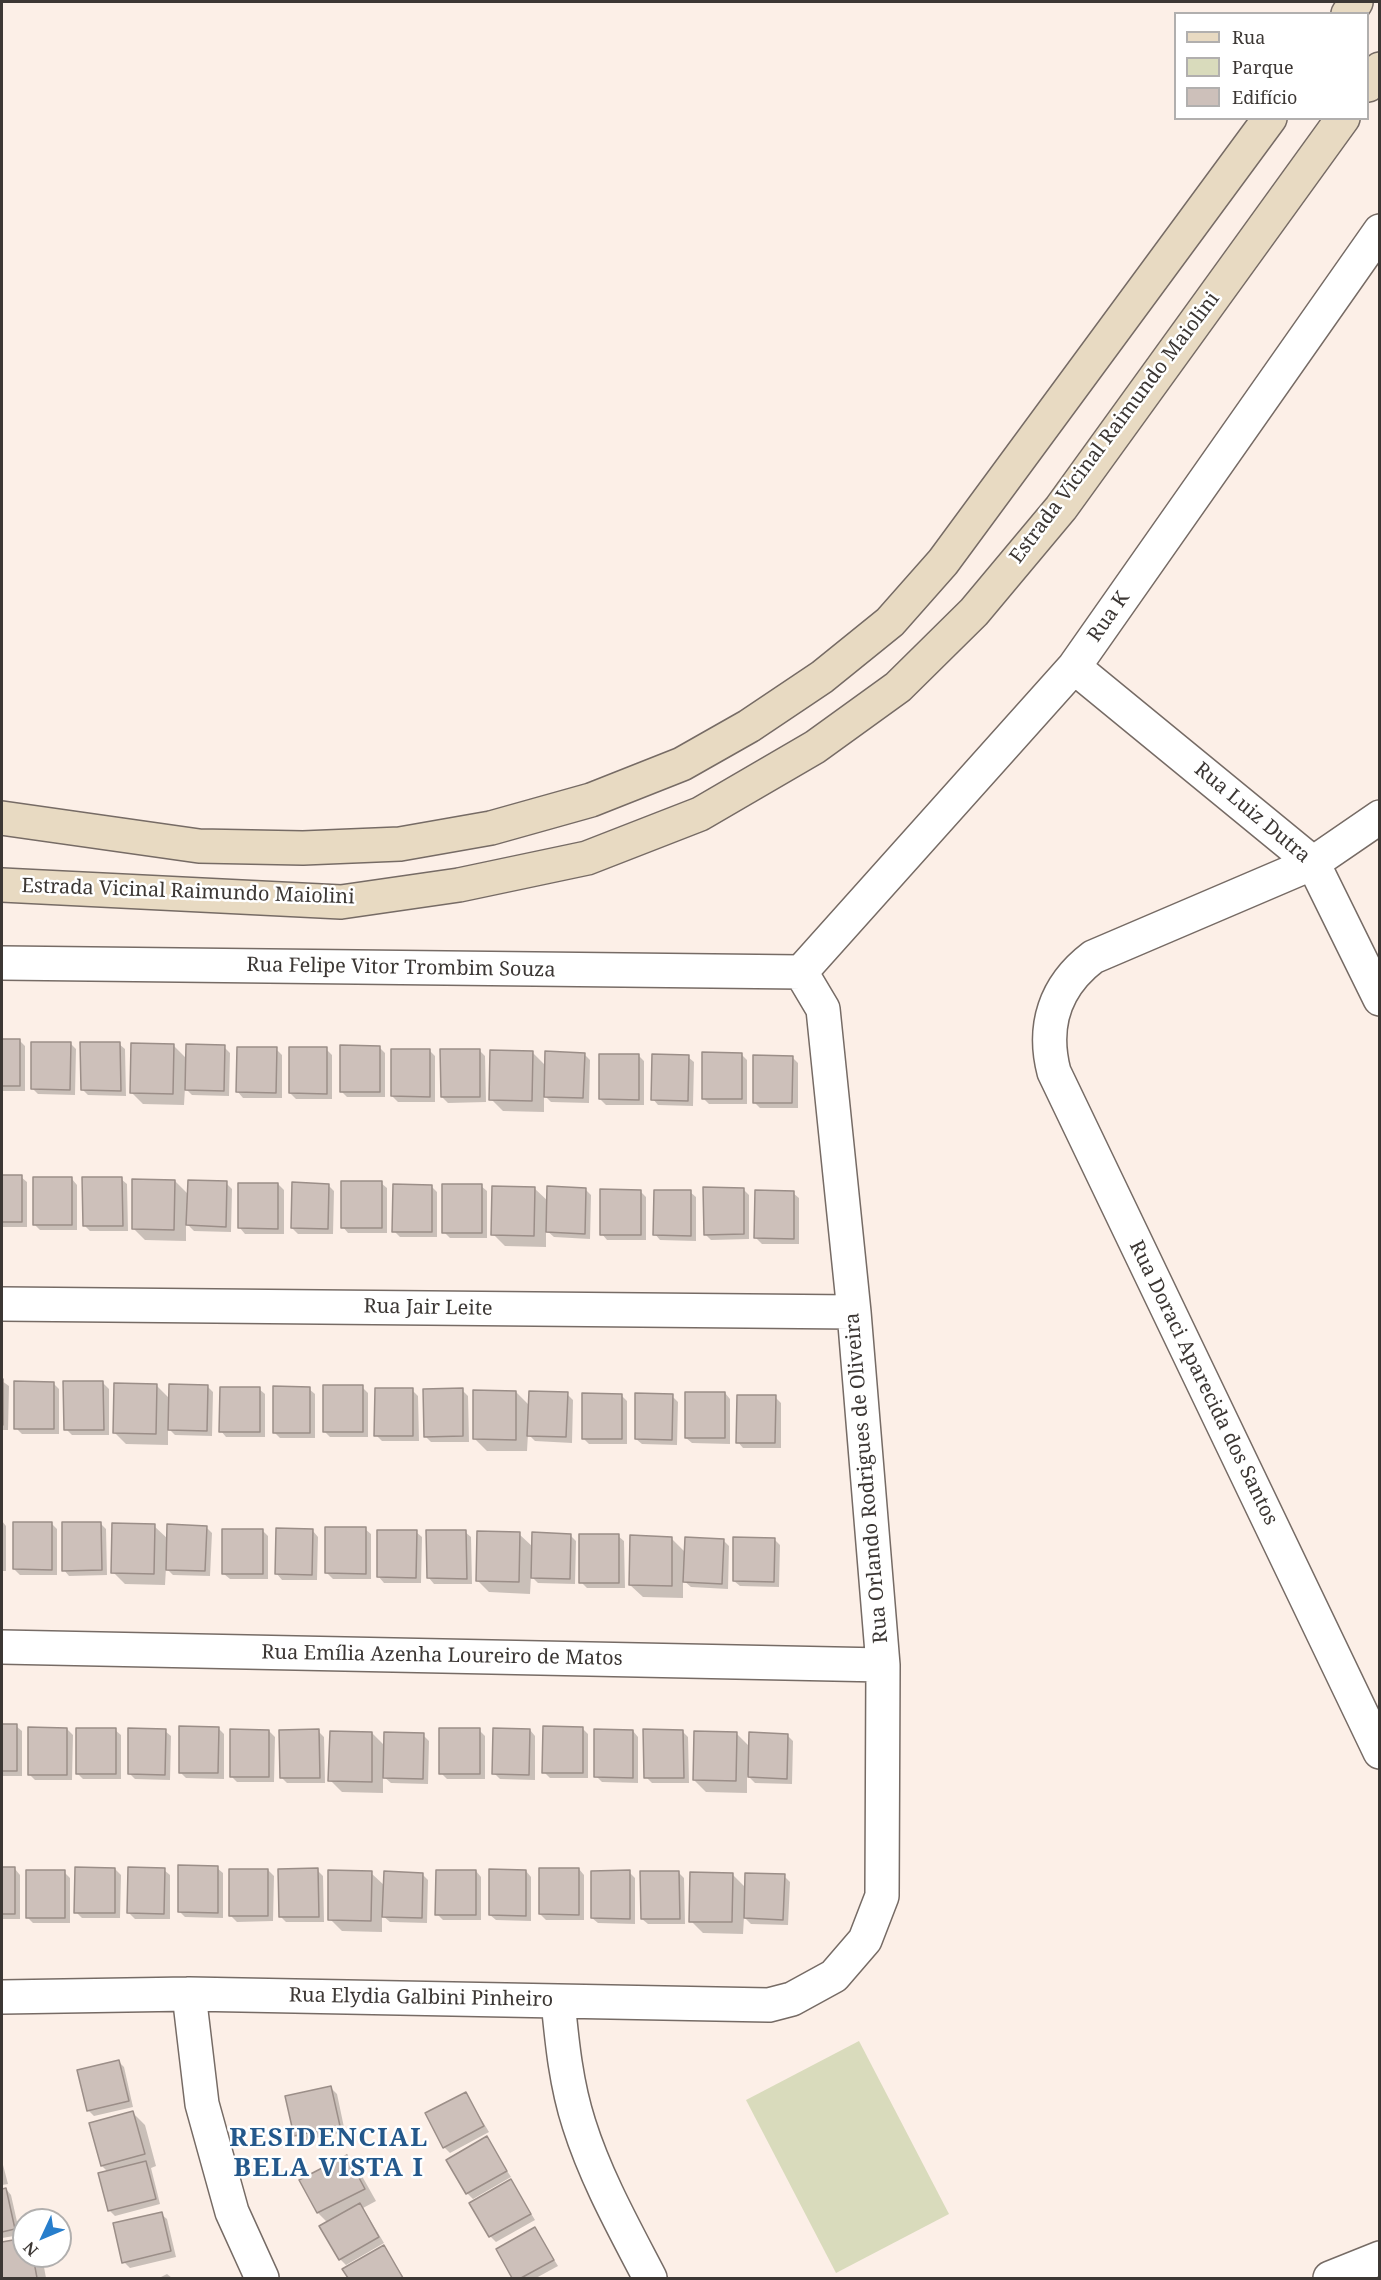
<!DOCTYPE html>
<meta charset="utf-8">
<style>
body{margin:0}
#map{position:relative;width:1381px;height:2280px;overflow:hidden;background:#fcefe7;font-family:"Noto Serif",serif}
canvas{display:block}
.frame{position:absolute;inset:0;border:3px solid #3c3734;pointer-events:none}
.legend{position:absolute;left:1174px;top:12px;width:195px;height:108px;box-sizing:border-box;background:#fff;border:2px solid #b1afae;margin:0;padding:8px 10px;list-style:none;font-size:18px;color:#3c3734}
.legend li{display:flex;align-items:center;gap:12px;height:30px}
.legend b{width:30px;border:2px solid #b1afae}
.north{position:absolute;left:12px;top:2208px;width:60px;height:60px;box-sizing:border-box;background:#fff;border:2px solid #b1afae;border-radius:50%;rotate:226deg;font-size:16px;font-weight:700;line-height:24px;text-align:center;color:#3c3734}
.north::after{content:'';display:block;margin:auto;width:21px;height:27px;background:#277ecc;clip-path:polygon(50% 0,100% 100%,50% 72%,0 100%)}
</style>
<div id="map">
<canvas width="1381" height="2280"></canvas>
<div class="frame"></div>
<ul class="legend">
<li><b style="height:8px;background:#e8dac2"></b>Rua</li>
<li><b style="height:16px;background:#d9dbbc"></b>Parque</li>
<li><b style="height:16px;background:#cdc0ba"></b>Edifício</li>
</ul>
<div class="north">N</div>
</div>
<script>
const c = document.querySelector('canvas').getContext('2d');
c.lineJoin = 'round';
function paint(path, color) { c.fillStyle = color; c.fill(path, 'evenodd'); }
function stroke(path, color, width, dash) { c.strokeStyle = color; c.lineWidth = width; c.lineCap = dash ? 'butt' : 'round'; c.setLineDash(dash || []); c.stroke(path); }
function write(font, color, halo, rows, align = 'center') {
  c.font = font + ' "Noto Serif",serif'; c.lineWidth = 5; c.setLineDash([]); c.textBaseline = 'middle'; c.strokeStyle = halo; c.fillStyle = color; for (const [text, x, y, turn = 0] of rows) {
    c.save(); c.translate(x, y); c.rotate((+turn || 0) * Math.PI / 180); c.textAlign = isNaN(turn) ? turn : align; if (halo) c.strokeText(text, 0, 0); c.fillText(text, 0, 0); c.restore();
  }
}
const green = new Path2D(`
 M859,2041L949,2214L836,2273L746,2100Z`);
const shadow = new Path2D(`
 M2,1040H19L25,1046V1091H2Z
 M70,1043L76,1049L75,1095L38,1094L33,1089Z
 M119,1044L125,1049L126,1096L88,1095L83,1090Z
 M173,1045L187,1059L224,1047L230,1053L229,1096L192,1095L185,1088L184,1105L143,1104L131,1092Z
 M379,1047L385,1053V1097H347L341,1091Z
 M276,1049L282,1055V1098H243L238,1092Z
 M326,1049L332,1055V1099H296L290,1093Z
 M429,1050L435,1056V1102H398L392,1096Z
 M479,1050L485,1056L486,1102L448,1103L442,1097Z
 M533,1053L546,1066L584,1054L590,1060L589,1103L551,1102L544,1095V1112L503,1111L491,1099Z
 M741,1054L747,1060V1104H709L703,1098Z
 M638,1055L644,1061V1105H606L600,1099Z
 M688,1057L694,1062L693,1106L658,1105L653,1099Z
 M792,1057L798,1063V1108H760L754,1102Z
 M2,1176L21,1177L27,1182V1227H2Z
 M72,1179L77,1185V1230H40L35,1225Z
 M121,1179L127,1184L128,1231H90L84,1225Z
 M175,1181L189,1195L226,1183L232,1189L231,1232L194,1231L186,1223V1241L145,1240L133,1228Z
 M381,1183L387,1188V1233H348L343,1227Z
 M278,1184L284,1190V1234H245L240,1228Z
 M328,1185L334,1191L333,1234H298L292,1228Z
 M431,1186L437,1192V1237H400L394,1231Z
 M481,1186L487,1191V1238H450L444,1232Z
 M534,1188L549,1202L586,1190L591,1195L590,1239L554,1237L546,1230V1247L505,1246L493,1234Z
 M744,1190L749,1195V1239L711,1240L705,1234Z
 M640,1191L646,1197V1240H607L602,1234Z
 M690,1192L696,1197V1241L660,1240L655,1234Z
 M793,1193L799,1198V1244H762L756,1238Z
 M2,1381L9,1386L8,1430H2Z
 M53,1383L59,1389V1434H22L16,1428Z
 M103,1383L109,1389V1435H72L66,1429Z
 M156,1385L170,1399L208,1387L213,1392L212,1436L175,1435L168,1428V1445L126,1444L114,1432Z
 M362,1387L368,1393V1437H330L324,1431Z
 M259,1389L265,1394V1437H226L221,1431Z
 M309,1389L315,1394V1438H280L274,1432Z
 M412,1390L418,1396L419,1441H382L376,1435Z
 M462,1390L468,1396L469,1442H431L425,1436Z
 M516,1392L530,1406L567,1394L573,1400L572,1443L535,1441L528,1434L527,1451H487L474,1438Z
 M725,1393L730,1399V1444L692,1443L686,1438Z
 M621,1395L627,1401V1444H589L583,1438Z
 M672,1396L678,1402L677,1445L642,1444L636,1439Z
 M775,1397L781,1403V1448H743L738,1442Z
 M2,1521L6,1526V1571H2Z
 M51,1523L57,1529V1575H20L14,1569Z
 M101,1524L106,1529L107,1575L69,1576L64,1570Z
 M154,1526L168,1539L206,1527L212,1533L210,1576L173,1575L166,1568L165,1585L125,1584L113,1572Z
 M365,1529L371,1534V1579H333L327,1573Z
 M262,1530L268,1536V1579H230L224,1574Z
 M313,1531L318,1537L317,1580H282L277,1574Z
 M416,1532L422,1537L421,1583H384L379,1577Z
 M465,1532L471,1537L472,1584H434L429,1578Z
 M519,1534L533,1547L570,1535L576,1541L575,1584L538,1583L531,1576L530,1594L489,1592L477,1580Z
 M618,1536L624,1541L625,1588H587L581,1582Z
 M671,1538L686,1553L723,1540L729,1546L728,1589L691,1587L683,1580V1598L643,1597L630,1585Z
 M775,1540L780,1545L779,1587L740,1586L734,1581Z
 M2,1726H16L22,1731V1776H2Z
 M218,1728L224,1734V1779L186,1778L180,1772Z
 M582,1728L588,1734V1778H550L544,1772Z
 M67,1729L73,1735L72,1780H35L29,1774Z
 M115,1730L121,1735V1779H83L77,1773Z
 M479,1730L485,1736V1779H447L441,1773Z
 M530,1730L535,1736V1780L500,1779L494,1773Z
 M165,1731L171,1736L170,1780L135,1779L129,1773Z
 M269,1731L275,1737L274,1782H237L231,1776Z
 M318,1731L324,1737L325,1783H287L281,1777Z
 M633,1731L638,1737V1783L602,1782L596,1776Z
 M682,1731L688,1737L689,1783H652L646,1777Z
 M372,1733L386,1747L423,1735L429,1741L428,1784L391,1783L383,1776V1793L342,1792L330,1780Z
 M736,1733L750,1747L787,1735L793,1741L792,1784L755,1783L747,1775V1793L706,1792L694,1780Z
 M217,1868L223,1873V1918L185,1917L179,1911Z
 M2,1869H15L20,1875V1919H2Z
 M115,1869L121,1875L120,1918H82L76,1912Z
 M579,1869L584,1875V1920H546L540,1914Z
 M164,1870L170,1875V1919H135L129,1913Z
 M268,1870L274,1876L273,1921L237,1922L231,1916Z
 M317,1870L323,1876L324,1922H286L280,1916Z
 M476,1871L481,1877V1920H443L437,1914Z
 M526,1871L531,1877V1921L496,1920L490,1915Z
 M64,1872L70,1878V1923H33L28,1918Z
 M629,1872L635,1878V1924L598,1923L592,1918Z
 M371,1873L385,1886L422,1874L428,1880L427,1923L390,1922L382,1915V1932L342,1931L330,1919Z
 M679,1873L684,1878L685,1924H648L642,1919Z
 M732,1874L746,1888L784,1876L790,1882L788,1925L751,1924L744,1917L743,1934L703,1933L691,1921Z
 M118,2061L124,2067L133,2107L94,2116L88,2110Z
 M331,2088L337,2094L345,2132L301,2141L295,2135Z
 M466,2094L489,2132L450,2153L444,2147Z
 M133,2113L145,2125L156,2166L151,2168L160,2204L115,2216L109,2210L108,2172L102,2166Z
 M486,2138L511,2177L473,2199L467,2193Z
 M346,2157L358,2169L376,2201L363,2208L384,2243L346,2265L340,2259L328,2223L318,2213L301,2180Z
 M2,2161L8,2184L2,2185Z
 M511,2181L535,2220L496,2242L490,2236Z
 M6,2189L11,2195L20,2235L2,2238V2190Z
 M161,2214L167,2219L176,2257L130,2268L124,2262Z
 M535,2229L558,2266L536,2278H514L498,2250Z
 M24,2239V2256H42L46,2278H2V2243Z
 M384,2247L404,2278H349L344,2269Z
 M167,2274L172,2278H159Z`);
const building = new Path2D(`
 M2,1039H20V1086H2Z
 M31,1042H71L70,1090L31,1089Z
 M80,1042H120L121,1091L81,1090Z
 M131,1043L174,1044L173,1094L130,1093Z
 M186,1044L225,1045L224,1091L185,1090Z
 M340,1045L380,1046V1092H340Z
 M237,1047H277L276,1093L236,1092Z
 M289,1047H327V1094L289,1093Z
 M391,1049H430V1097L391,1096Z
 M440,1049H480V1097H441Z
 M490,1050L533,1051L532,1101L489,1100Z
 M545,1051L585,1053L583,1098L544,1097Z
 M702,1052L742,1053V1099H702Z
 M599,1054H639V1100L599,1099Z
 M652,1054L689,1055L688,1101L651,1100Z
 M753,1055L793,1056L792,1103H753Z
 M2,1175H22V1222H2Z
 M33,1177H72V1225H33Z
 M82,1177H122L123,1226H83Z
 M132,1179L175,1180L174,1230L132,1229Z
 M188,1180L227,1181L226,1227L186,1225Z
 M341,1181H382V1228H341Z
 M292,1182L329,1184L328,1229L291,1228Z
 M238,1183H278V1229L238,1228Z
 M393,1184L432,1185V1232H392Z
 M442,1184H482V1233H442Z
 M492,1186L535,1187L534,1236L491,1235Z
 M547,1186L586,1188L585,1234L546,1232Z
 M703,1187L744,1188V1234L704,1235Z
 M600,1189L641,1190V1235H600Z
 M654,1190H691V1236L653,1235Z
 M755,1190L794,1191V1239L754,1238Z
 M2,1379H3V1425H2Z
 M14,1381L54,1382V1429H14Z
 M63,1381H103L104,1430H64Z
 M114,1383L157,1384L156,1434L113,1433Z
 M169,1384L208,1385L207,1431L168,1430Z
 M323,1385H363V1432H323Z
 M273,1386L310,1387V1433H273Z
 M220,1387H260V1432H219Z
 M375,1388H413V1436H374Z
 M463,1388V1436L424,1437L423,1389Z
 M473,1390L516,1391V1440L473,1439Z
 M529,1391L568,1392L566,1437L527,1436Z
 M685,1392H725V1438H685Z
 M582,1393L622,1394V1439H582Z
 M635,1393L673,1394L672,1440L635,1439Z
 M737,1395H776L775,1443H736Z
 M13,1522H52V1570L13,1569Z
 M62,1522H101L102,1570L62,1571Z
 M112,1523L155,1524L154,1574L111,1573Z
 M167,1524L207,1526L205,1571L166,1570Z
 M325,1527H366V1574L325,1573Z
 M276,1528L313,1529L312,1575L275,1574Z
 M222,1529H263V1574H222Z
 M377,1530H417L416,1578L377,1577Z
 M426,1530H466L467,1579L427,1578Z
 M477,1531L520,1532L519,1582L476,1581Z
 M532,1532L571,1534L570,1579L531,1578Z
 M579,1534H619V1583H579Z
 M630,1535L672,1537V1586L629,1585Z
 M685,1537L724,1539L722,1584L683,1582Z
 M733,1537L775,1538L774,1582L733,1581Z
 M2,1724H17V1771H2Z
 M179,1726L219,1727L218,1773H179Z
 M543,1726L583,1727V1773H542Z
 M28,1727L67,1728V1775H28Z
 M76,1728H116V1774H76Z
 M128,1728L166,1729L165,1775L128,1774Z
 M439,1728H480V1774H439Z
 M493,1728L530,1729L529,1775L492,1774Z
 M230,1729L269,1730V1777H230Z
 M319,1729L320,1778H280L279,1730Z
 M594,1729L633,1730V1778L594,1777Z
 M643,1729L683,1730L684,1778H644Z
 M330,1731L372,1732V1782L328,1781Z
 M694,1731L737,1732L736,1781L693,1780Z
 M384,1732L424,1733L423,1779L383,1778Z
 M749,1732L788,1734L787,1779L748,1777Z
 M178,1865L218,1866V1913L178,1912Z
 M2,1867H15V1914H2Z
 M75,1867L115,1868V1913H74Z
 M128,1867L165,1868L164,1914L127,1913Z
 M318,1868L319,1917H279L278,1869Z
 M539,1868H579V1915L539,1914Z
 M229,1869H268V1916H229Z
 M489,1869L526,1870V1916L489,1915Z
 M26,1870H65V1918H26Z
 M328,1870L372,1871L371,1921L328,1920Z
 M436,1870H476V1915H435Z
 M630,1870V1919L591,1918V1871Z
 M384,1871L423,1873L422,1918L382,1917Z
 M640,1871H679L680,1919H641Z
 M690,1872L733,1873L732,1922H689Z
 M745,1873L785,1874L783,1920L744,1918Z
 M119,2060L129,2101L87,2111L77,2070Z
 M331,2086L340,2126L294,2136L285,2096Z
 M466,2092L484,2126L443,2148L425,2113Z
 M133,2111L145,2154L101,2166L89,2123Z
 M487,2136L507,2171L466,2194L446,2160Z
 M347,2155L365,2189L317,2213L299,2180Z
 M146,2161L156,2199L108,2211L98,2173Z
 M511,2179L531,2214L489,2237L469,2203Z
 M6,2188L15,2229L2,2232V2189Z
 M360,2203L379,2237L339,2260L319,2226Z
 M162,2212L171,2251L122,2263L113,2223Z
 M535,2227L554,2260L521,2278H512L496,2249Z
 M24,2238V2256H33L37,2278H2V2242Z
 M384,2245L403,2278H348L342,2269Z`);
const street = new Path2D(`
 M1074,667L1313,863L1380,999
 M1380,817L1313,863L1093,957C1055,986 1042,1026 1054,1072L1380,1752
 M2,963L801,972
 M801,972L1074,667L1380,231
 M2,1304L854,1312
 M2,1647L883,1665
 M189,1994L202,2104L232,2212L262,2278
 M2,1997L189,1994L769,2005L792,1999L834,1976L865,1940L882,1896L883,1665L854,1312L823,1009L801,972
 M558,2001C562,2042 566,2084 579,2124C596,2178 624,2228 650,2278
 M1330,2278L1380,2258`);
const secondary = new Path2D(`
 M1348,14L1356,2
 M1368,85L1380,69
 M2,818L199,846L303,848L400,844L491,828L591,800L682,764L749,726L822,677L890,622L943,562L1270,118
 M2,885L341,902L459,885L587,858L700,814L815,747L898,687L974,612L1061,508L1343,118`);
const streetNames = [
 ["Estrada Vicinal Raimundo Maiolini",1115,428,-53],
 ["Rua K",1109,617,-55],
 ["Rua Luiz Dutra",1252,813,40],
 ["Estrada Vicinal Raimundo Maiolini",188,892,2],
 ["Rua Felipe Vitor Trombim Souza",401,968,1],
 ["Rua Jair Leite",428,1308,1],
 ["Rua Doraci Aparecida dos Santos",1203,1383,64],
 ["Rua Orlando Rodrigues de Oliveira",867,1478,-95],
 ["Rua Emília Azenha Loureiro de Matos",442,1656,1],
 ["Rua Elydia Galbini Pinheiro",421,1998,1]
];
const districtNames = [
 ["RESIDENCIAL",329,2139],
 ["BELA VISTA I",329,2169]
];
paint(green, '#d9dbbc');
paint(shadow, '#0003');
paint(building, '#cdc0ba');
stroke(building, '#9b8e88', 1.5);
stroke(street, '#766b65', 36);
stroke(secondary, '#766b65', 36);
stroke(street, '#fff', 33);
stroke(secondary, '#e8dac2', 33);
write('20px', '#3c3734', '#fff', streetNames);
c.letterSpacing = '1.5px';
write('bold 26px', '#24588b', '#fff', districtNames);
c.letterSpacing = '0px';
</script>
